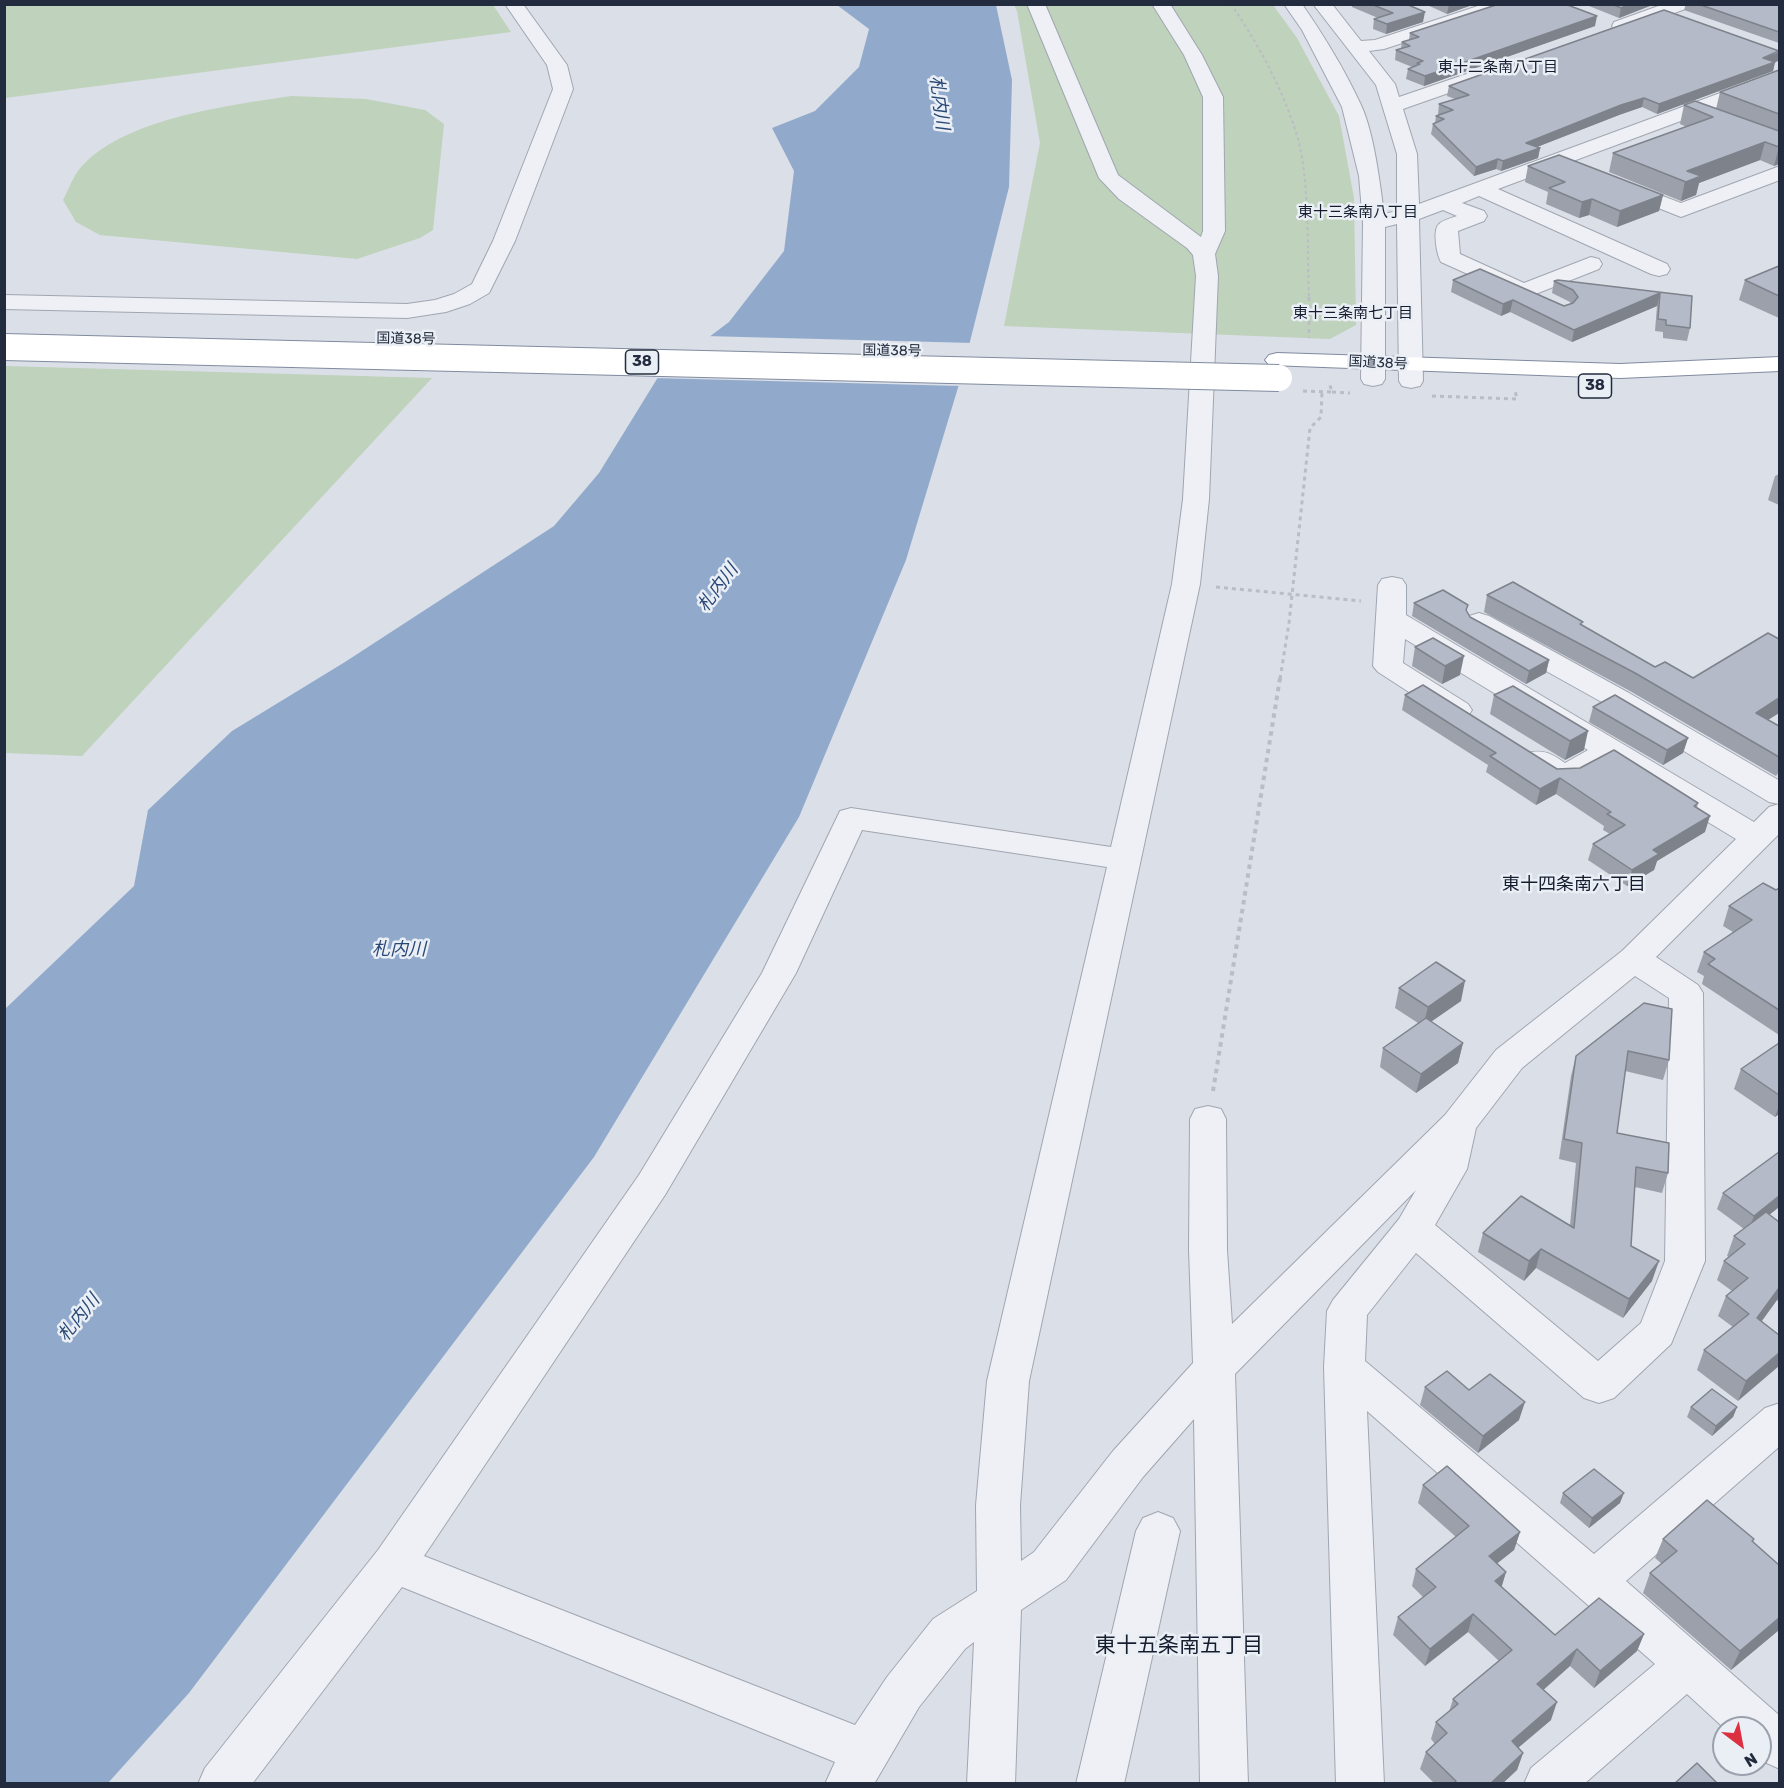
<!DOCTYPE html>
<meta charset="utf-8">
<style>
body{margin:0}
#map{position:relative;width:1784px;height:1788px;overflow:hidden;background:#dbdfe7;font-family:Rubik,sans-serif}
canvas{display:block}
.frame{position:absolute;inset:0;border:6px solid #232c3e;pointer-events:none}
.north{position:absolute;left:1712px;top:1716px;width:60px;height:60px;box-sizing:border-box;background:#eaeef5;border:2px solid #9aa0ac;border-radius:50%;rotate:148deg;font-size:16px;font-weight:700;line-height:24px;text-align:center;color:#232c3e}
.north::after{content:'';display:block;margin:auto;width:21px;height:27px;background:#dc2f40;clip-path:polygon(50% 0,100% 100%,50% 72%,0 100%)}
</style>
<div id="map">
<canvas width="1784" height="1788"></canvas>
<div class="frame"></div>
<div class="north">N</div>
</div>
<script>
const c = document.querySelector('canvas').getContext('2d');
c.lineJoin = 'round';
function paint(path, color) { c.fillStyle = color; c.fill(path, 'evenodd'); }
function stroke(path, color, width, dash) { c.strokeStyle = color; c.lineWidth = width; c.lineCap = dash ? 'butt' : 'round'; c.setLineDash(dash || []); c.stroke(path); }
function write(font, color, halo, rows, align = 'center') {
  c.font = font + ' Rubik,"Noto Sans JP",sans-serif'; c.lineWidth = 5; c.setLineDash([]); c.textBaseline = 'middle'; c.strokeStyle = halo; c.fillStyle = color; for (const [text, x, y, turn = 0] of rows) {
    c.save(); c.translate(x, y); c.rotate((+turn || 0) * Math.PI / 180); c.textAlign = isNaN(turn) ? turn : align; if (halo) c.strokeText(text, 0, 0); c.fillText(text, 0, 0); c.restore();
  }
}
const green = new Path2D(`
 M4,5H493L511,32L5,98Z
 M1014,5H1273L1297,38L1339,116L1354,198L1356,325L1330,339L1004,326L1040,143L1017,11Z
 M292,96L366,99L425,110L444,124L433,230L420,238L357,259L100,235L76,222L63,200C68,191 72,179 78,171C118,119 230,105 292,96Z
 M5,366L432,378L82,756L5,753Z`);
const water = new Path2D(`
 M837,5H996L1012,80L1009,187L960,381L906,560L799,817L594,1157L189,1693L108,1783L5,1784V1009L134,886L148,810L232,731L345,662L554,526L599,473L660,374L729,322L784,251L794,171L772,128L815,111L859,67L869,29Z`);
const pier = new Path2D(`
 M705,336L973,343L962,386L654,378L659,372Z`);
const pathFar2 = new Path2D(`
 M1231,4C1259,45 1284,91 1298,139C1310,184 1307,251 1309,299`);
const pathFar1 = new Path2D(`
 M1309,297V338
 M1303,391L1332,392L1329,382
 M1332,392L1350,393
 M1432,396L1517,399L1515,390
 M1216,587L1361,601
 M1280,679L1289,623L1310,428L1321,417L1322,392`);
const path = new Path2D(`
 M1213,1091L1280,678`);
const minor = new Path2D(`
 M505,4H523L567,65L573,89L515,241L489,293L470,304L446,312L407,318L4,309V295L407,304L435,300L454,294L472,284L493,241L553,89L547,65Z
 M1027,4H1045L1118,175L1201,237L1203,231V97L1184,55L1152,4H1170L1202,55L1223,97L1225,231L1215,254L1218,276L1209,499L1200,584L1029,1381L1020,1505L1021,1561L1034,1552L1113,1451L1193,1363L1189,1250L1190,1119L1195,1109L1208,1106L1221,1109L1226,1119L1227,1250L1232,1324L1445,1115L1496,1050L1622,951L1736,839L1610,763C1584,778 1571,794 1542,775C1534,771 1528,767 1524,760L1528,753C1544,749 1552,754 1565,763L1588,750L1405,639L1403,663L1468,704L1472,710L1468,716L1457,719L1446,716L1378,672L1373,666L1378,585L1382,579L1392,577L1402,579L1406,585V615L1754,822L1769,807L1779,804L1769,802L1607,705L1469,628L1465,622L1469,616L1479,613L1489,616L1629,693L1780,781V833L1656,957L1698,985L1703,993L1705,1261L1671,1344L1614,1398L1599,1403L1584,1398L1416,1253L1367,1315L1365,1361L1594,1554L1765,1408L1780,1403V1446L1626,1581L1780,1716V1769L1760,1760V1728H1724L1687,1694L1584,1784H1524L1531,1768L1655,1664L1367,1411L1384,1784H1336L1324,1367L1327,1311L1333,1300L1399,1219L1416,1190L1235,1374L1248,1784H1200L1194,1419L1143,1477L1066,1580L1021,1610L1015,1784H967L974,1642L965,1649L919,1707L874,1784H825L835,1762L402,1587L252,1784H198L205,1768L378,1550L639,1175L762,973L840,811L851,808L1111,847L1172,584L1183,499L1196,276L1193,255L1187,248L1119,199L1099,178ZM862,830L1107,867L987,1381L976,1505L977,1591L933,1619L887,1677L855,1725L424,1556L665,1195L796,973ZM1635,976L1669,998L1665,1261L1641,1323L1598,1361L1435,1225L1467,1169L1476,1128L1522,1068Z
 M1284,4H1302C1324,36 1345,70 1361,105C1374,133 1380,183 1384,214L1397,211V154L1376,85L1313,4H1332L1361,41L1375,40L1484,4H1513L1510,8L1384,49L1369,51L1395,84L1399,97L1490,66L1497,68L1500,72L1497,76L1403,109L1417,154L1419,204L1780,71V84L1498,189L1667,264L1670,269L1667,274L1659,276L1651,274L1479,196L1462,203L1484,211L1487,216L1484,221L1458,231L1460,254L1524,283L1591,257L1599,259L1602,264L1599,269L1523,299L1441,262C1437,255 1432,230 1439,224C1443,220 1452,218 1457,216L1443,210L1419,219L1423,381L1420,386L1411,388L1402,386L1399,381L1397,224L1385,227V379L1382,384L1373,386L1364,384L1361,379L1363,223L1359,176L1342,107L1302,30Z
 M1664,4H1691L1688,8L1628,30H1614L1612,26L1614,22Z
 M1780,166V180L1681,217L1613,190L1609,186L1613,182L1620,180L1681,203Z
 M1158,1512L1173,1518L1180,1531L1124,1784H1076L1136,1531L1143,1518Z`);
const highway = new Path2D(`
 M1277,353L1620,364L1780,357V371L1620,378L1269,365L1265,360L1269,355Z`);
const highwayBridge = new Path2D(`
 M4,347L1279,378`);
const wall = new Path2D(`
 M1352,4H1406L1423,22L1386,34L1373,29L1374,19L1378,18L1352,7Z
 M1425,4H1475L1447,14Z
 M1584,4H1655L1619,18Z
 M1686,4H1779V43L1684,10Z
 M1595,26L1424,86L1406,79L1408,69L1412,67L1395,60L1396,50L1401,48L1402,42L1409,40L1410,33Z
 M1778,61L1775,62L1773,71L1657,114L1642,107L1619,115L1537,147L1540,148L1538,158L1501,171L1496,169L1474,176L1431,134L1433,124L1435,123L1436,116L1439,115L1438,114L1439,104L1455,99L1447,96L1449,86Z
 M1779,70V164L1774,166L1760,160L1699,183L1696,195L1681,201L1609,172L1613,153L1687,127L1680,124L1684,105L1716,109L1720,92Z
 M1528,166L1663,195L1659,211L1617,227L1589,215L1579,218L1546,204L1548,192L1525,182Z
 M1779,265V318L1739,300L1745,280Z
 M1453,280L1564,306L1571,304L1570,302L1552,293L1554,281L1692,296L1690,328L1687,341L1663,338V332L1655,331L1657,306L1572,342L1510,312L1501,316L1451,292Z
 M1779,474V505L1768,500L1775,476Z
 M1487,595L1583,626L1655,667L1693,678L1779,639V713L1768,720L1779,726V772L1776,776L1630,691L1484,612Z
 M1414,603L1468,605L1466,611L1470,617L1549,660L1546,673L1526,684L1412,616Z
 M1415,647L1460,675L1442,684L1412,666Z
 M1405,695L1557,769L1698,803L1697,808L1705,832L1657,861L1654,870L1627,886L1588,860L1593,844L1610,834L1603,830L1604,826L1556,794L1536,805L1486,772L1488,765L1402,710Z
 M1494,695L1584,750L1565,760L1490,714Z
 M1593,707L1688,738L1683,753L1663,765L1589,722Z
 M1779,888V1035L1702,984L1704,976L1697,972L1704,952L1733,932L1723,926L1729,906Z
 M1399,988L1461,1001L1431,1022L1463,1043L1458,1063L1416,1093L1380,1067L1383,1048L1418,1023L1395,1008Z
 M1644,1003L1669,1060L1663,1080L1625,1071L1617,1133L1668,1173L1662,1193L1635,1187L1631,1246L1652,1281L1623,1318L1536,1268L1524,1281L1478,1252L1483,1233L1570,1225L1576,1163L1559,1159L1571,1076L1576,1056Z
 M1779,1043V1114L1775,1117L1734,1089L1741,1069Z
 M1723,1193L1779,1207L1769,1215L1779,1222V1302L1777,1300L1762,1321L1779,1335L1738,1401L1697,1370L1704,1350L1733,1327L1718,1316L1726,1296L1732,1291L1717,1280L1724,1261L1729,1257L1727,1256L1734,1236L1744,1229L1717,1209Z
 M1425,1387L1469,1390L1519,1420L1478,1453L1420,1405Z
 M1691,1407H1737L1733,1417L1712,1436L1687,1417Z
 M1423,1485L1520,1532L1514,1550L1497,1563L1506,1572L1501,1587L1555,1635L1644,1634L1637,1651L1594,1688L1570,1666L1543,1690L1551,1720L1518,1748L1523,1753L1517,1770L1502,1784H1435L1420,1769L1426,1752L1435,1744L1431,1739L1436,1722L1449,1712L1453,1699L1499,1661L1468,1632L1425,1666L1393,1635L1398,1617L1423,1597L1412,1586L1416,1569L1456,1537L1418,1503Z
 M1563,1493L1620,1503L1589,1528L1560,1503Z
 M1663,1539H1754L1753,1542L1779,1565V1630L1731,1670L1643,1593L1650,1573L1662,1564L1655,1558Z`);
const shadedWall = new Path2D(`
 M1449,4H1475L1447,14Z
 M1630,4H1655L1619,18L1621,8Z
 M1425,12L1423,22L1386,34L1387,24Z
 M1597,16L1595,26L1424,86L1425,76Z
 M1779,52L1778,61L1761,67L1763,58Z
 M1775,62L1773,71L1657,114L1659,104Z
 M1644,98L1642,107L1619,115L1524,152L1526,143L1621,105Z
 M1765,142L1760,160L1699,183L1696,195L1681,201L1687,171Z
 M1779,147V164L1774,166Z
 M1540,148L1538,158L1501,171L1503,161Z
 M1498,159L1496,169L1474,176L1476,167Z
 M1663,195L1659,211L1617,227L1620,211Z
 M1592,199L1589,215L1579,218L1582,202Z
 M1660,293L1657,306L1572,342L1574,330Z
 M1513,300L1510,312L1501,316L1503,304Z
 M1464,656L1460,675L1442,684L1445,666Z
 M1549,660L1546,673L1526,684L1529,671Z
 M1779,698V713L1750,731L1756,713Z
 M1588,731L1584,750L1565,760L1570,741Z
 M1688,738L1683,753L1663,765L1667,750Z
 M1560,778L1556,794L1536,805L1540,789Z
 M1710,816L1705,832L1657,861L1654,870L1627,886L1632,870L1653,850Z
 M1465,981L1461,1001L1423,1027L1428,1007Z
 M1463,1043L1458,1063L1416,1093L1421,1074Z
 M1779,1106V1114L1775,1117Z
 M1779,1196V1207L1748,1232L1754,1216Z
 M1541,1249L1536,1268L1524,1281L1529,1261Z
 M1659,1261L1652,1281L1623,1318L1629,1299Z
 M1779,1288V1295L1777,1300L1749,1338L1757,1318Z
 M1779,1353V1366L1738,1401L1746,1381Z
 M1525,1402L1519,1420L1478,1453L1483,1436Z
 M1737,1407L1733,1417L1712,1436L1716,1426Z
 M1624,1493L1620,1503L1589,1528L1592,1518Z
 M1520,1532L1514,1550L1484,1574L1489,1556Z
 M1506,1572L1501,1589L1495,1581Z
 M1473,1614L1468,1632L1425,1666L1430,1649Z
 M1779,1618V1630L1731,1670L1740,1651Z
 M1644,1634L1637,1651L1594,1688L1600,1671Z
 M1577,1649L1570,1666L1531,1701L1537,1684Z
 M1557,1702L1551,1720L1506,1758L1512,1741Z
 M1523,1753L1517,1770L1502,1784H1490Z`);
const building = new Path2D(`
 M1371,4H1406L1425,12L1387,24L1374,19L1393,13Z
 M1499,4H1565L1597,16L1425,76L1408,69L1420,64L1417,63L1423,61L1396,50L1410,46L1402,42L1419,37L1410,33Z
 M1612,4H1630L1621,8Z
 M1698,4H1779V32Z
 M1664,10L1779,51L1763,58L1775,62L1659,104L1644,98L1621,105L1526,143L1540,148L1503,161L1498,159L1476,167L1433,124L1444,119L1436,116L1453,110L1439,104L1469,95L1449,86Z
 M1779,70V114L1720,92Z
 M1695,101L1779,131V147L1765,142L1687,171L1701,176L1686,182L1613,153L1713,117L1684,105Z
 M1559,155L1663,195L1620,211L1592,199L1582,202L1549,188L1565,182L1528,166Z
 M1779,266V296L1745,280Z
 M1480,269L1564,306L1573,303L1578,297L1573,290L1554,281L1558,280L1692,296L1690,328L1666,325V320L1658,319L1660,293L1574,330L1513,300L1503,304L1453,280Z
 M1513,582L1583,622L1580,624L1655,667L1665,662L1693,678L1768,633L1779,639V698L1756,713L1779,726V757L1635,673L1487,595Z
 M1443,590L1468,605L1466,610L1470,617L1549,660L1529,671L1414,603Z
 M1433,638L1464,656L1445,666L1415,647Z
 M1423,685L1557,769L1580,768L1614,750L1698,803L1694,806L1710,816L1653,850L1659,854L1632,870L1593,844L1625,825L1607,814L1611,812L1560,778L1540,789L1490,756L1496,753L1405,695Z
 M1513,686L1588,731L1570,741L1494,695Z
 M1615,695L1688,738L1667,750L1593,707Z
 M1763,883L1776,890L1779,888V1010L1708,964L1715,959L1704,952L1752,920L1729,906Z
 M1436,962L1465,981L1428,1007L1399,988Z
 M1644,1003L1672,1009L1669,1060L1628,1051L1617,1133L1669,1143L1668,1173L1636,1167L1631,1246L1659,1261L1629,1299L1541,1249L1529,1261L1483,1233L1521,1196L1574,1228L1582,1143L1564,1139L1576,1056Z
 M1426,1018L1463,1043L1421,1074L1383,1048Z
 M1779,1043V1095L1741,1069Z
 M1779,1152V1196L1754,1216L1723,1193Z
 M1766,1212L1779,1222V1288L1757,1318L1779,1335V1353L1746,1381L1704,1350L1749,1314L1726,1296L1748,1278L1724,1261L1745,1244L1734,1236Z
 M1447,1371L1469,1390L1490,1374L1525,1402L1483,1436L1425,1387Z
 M1712,1389L1737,1407L1716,1426L1691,1407Z
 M1447,1466L1520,1532L1489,1556L1506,1572L1495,1581L1555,1635L1599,1598L1644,1634L1600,1671L1577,1649L1537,1684L1557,1702L1512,1741L1523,1753L1490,1784H1453L1456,1781L1426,1752L1447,1733L1436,1722L1458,1704L1453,1699L1512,1650L1473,1614L1430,1649L1398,1617L1436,1587L1416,1569L1469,1526L1423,1485Z
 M1594,1469L1624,1493L1592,1518L1563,1493Z
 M1707,1500L1754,1539L1752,1541L1779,1565V1618L1740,1651L1650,1573L1677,1551L1663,1539Z
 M1697,1763L1718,1784H1674Z`);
const farStreetnames = [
 ["国道38号",406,339,1],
 ["国道38号",892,351,1],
 ["国道38号",1378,363,3]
];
const farNeighbourhoodnames = [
 ["東十二条南八丁目",1498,68],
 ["東十三条南八丁目",1358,213],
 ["東十三条南七丁目",1353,314]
];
const shields = [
 [642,362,33],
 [1595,386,33]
];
const shieldNames = [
 ["38",642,362],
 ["38",1595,386]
];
const waterNames = [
 ["札内川",939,103,83],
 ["札内川",718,588,-53],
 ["札内川",399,950],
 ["札内川",79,1318,-51]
];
const neighbourhoodNames = [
 ["東十四条南六丁目",1574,885]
];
const nearNeighbourhoodnames = [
 ["東十五条南五丁目",1179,1646]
];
paint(green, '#bfd2bb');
paint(water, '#91aacc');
paint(pier, '#dbdfe7');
stroke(minor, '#a0a6b1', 2);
stroke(highway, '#808b9f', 2);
stroke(pathFar2, '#b9bdc5', 2, [3, 3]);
stroke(pathFar1, '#b9bdc5', 3, [4, 4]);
stroke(path, '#b9bdc5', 4, [4.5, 4.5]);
paint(minor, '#eef0f5');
paint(highway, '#fff');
stroke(highwayBridge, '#808b9f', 28, []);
stroke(highwayBridge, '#fff', 26);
paint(wall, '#9ba0ab');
paint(shadedWall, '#7e828b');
paint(building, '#b4bac7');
stroke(building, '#7e828b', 1.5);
write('14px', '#232c3e', '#eaeef5', farStreetnames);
write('15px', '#161d2f', '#eaeef5', farNeighbourhoodnames);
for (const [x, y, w] of shields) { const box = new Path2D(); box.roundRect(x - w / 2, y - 12, w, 24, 4.5); c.fillStyle = '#eaeef5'; c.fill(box); stroke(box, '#232c3e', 1.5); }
write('bold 15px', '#232c3e', null, shieldNames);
write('italic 18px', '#294876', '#eaeef5', waterNames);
write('18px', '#161d2f', '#eaeef5', neighbourhoodNames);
write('21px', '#161d2f', '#eaeef5', nearNeighbourhoodnames);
</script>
